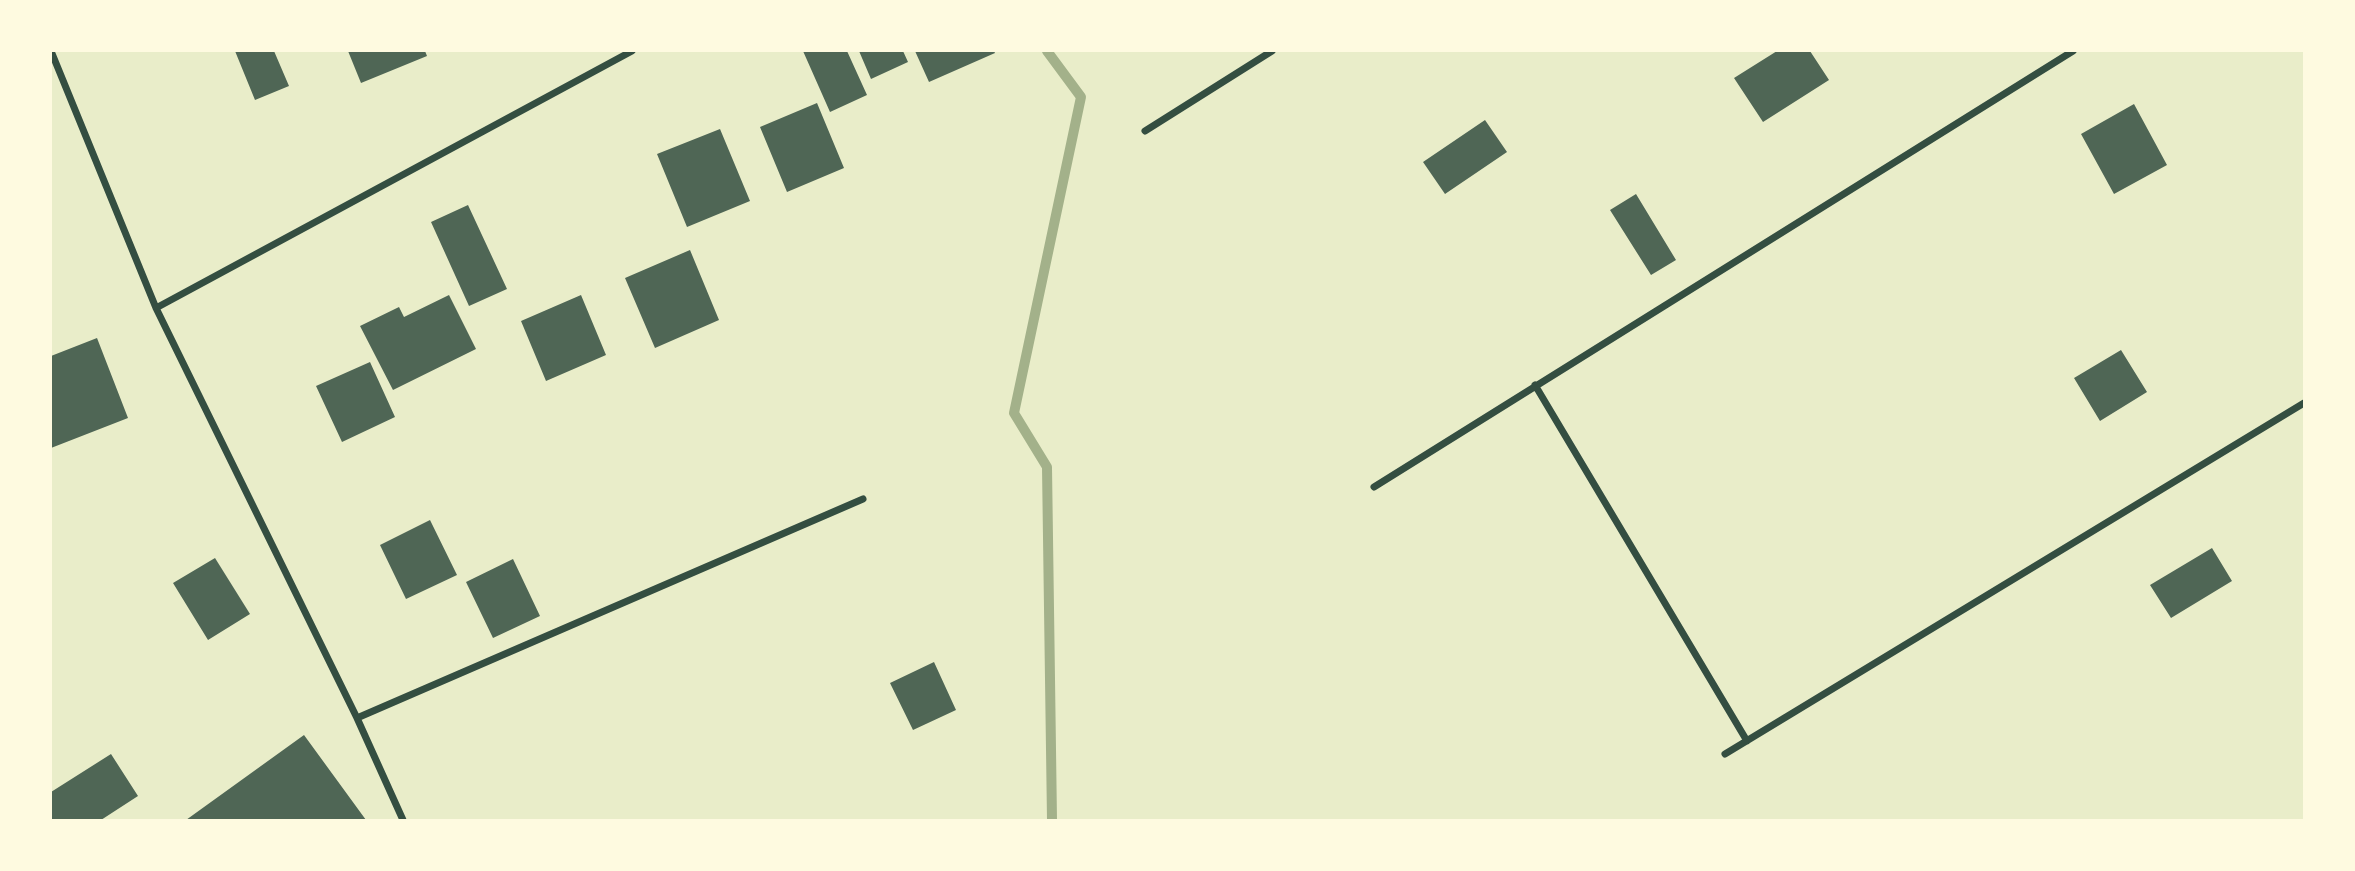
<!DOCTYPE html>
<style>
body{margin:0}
#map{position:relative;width:2355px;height:871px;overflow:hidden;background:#e9edc9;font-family:"Source Sans 3",sans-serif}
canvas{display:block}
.frame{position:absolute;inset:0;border:52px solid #fefae0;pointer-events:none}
</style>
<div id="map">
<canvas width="2355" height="871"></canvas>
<div class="frame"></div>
</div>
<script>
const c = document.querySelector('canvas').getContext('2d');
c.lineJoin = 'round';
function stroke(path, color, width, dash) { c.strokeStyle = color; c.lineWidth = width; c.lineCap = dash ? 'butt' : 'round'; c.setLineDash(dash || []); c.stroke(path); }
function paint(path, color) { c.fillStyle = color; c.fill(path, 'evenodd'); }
const stream = new Path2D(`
 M1047,51L1081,97L1014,413L1047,467L1052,820`);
const building = new Path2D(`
 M235,51H274L289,86L255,100Z
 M348,51H425L427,56L361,83Z
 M803,51H847L867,95L830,112Z
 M859,51H903L908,62L871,79Z
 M915,51H994L995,53L929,82Z
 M1777,51H1810L1829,80L1763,122L1734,78Z
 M817,103L844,168L787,192L760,127Z
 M2134,104L2167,165L2114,194L2081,134Z
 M1485,120L1507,152L1445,194L1423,162Z
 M720,129L750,201L687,227L657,154Z
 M1636,194L1676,260L1651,275L1610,210Z
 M468,205L507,289L469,306L431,222Z
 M690,250L719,320L655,348L625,278Z
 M449,295L476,349L393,390L360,326L399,307L404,317Z
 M581,295L606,355L546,381L521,321Z
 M97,338L128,418L51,448V356Z
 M2121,350L2147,392L2100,421L2074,378Z
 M370,362L395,417L342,442L316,386Z
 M430,520L457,575L406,599L380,545Z
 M2212,548L2232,581L2171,618L2150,585Z
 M215,558L250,614L208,640L173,583Z
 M513,559L540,616L493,638L466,582Z
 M934,662L956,710L913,730L890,683Z
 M304,735L366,820H186Z
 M111,754L138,796L101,820H51V792Z`);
const minor = new Path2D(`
 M51,51L156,308L357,718L403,820
 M1145,131L1272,51
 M156,308L632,51
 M1535,385L1747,741
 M1374,487L2073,51
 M357,718L863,499
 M1725,754L2304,403`);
stroke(stream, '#a3b18a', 10);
paint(building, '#4f6655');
stroke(minor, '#344e41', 7);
</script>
